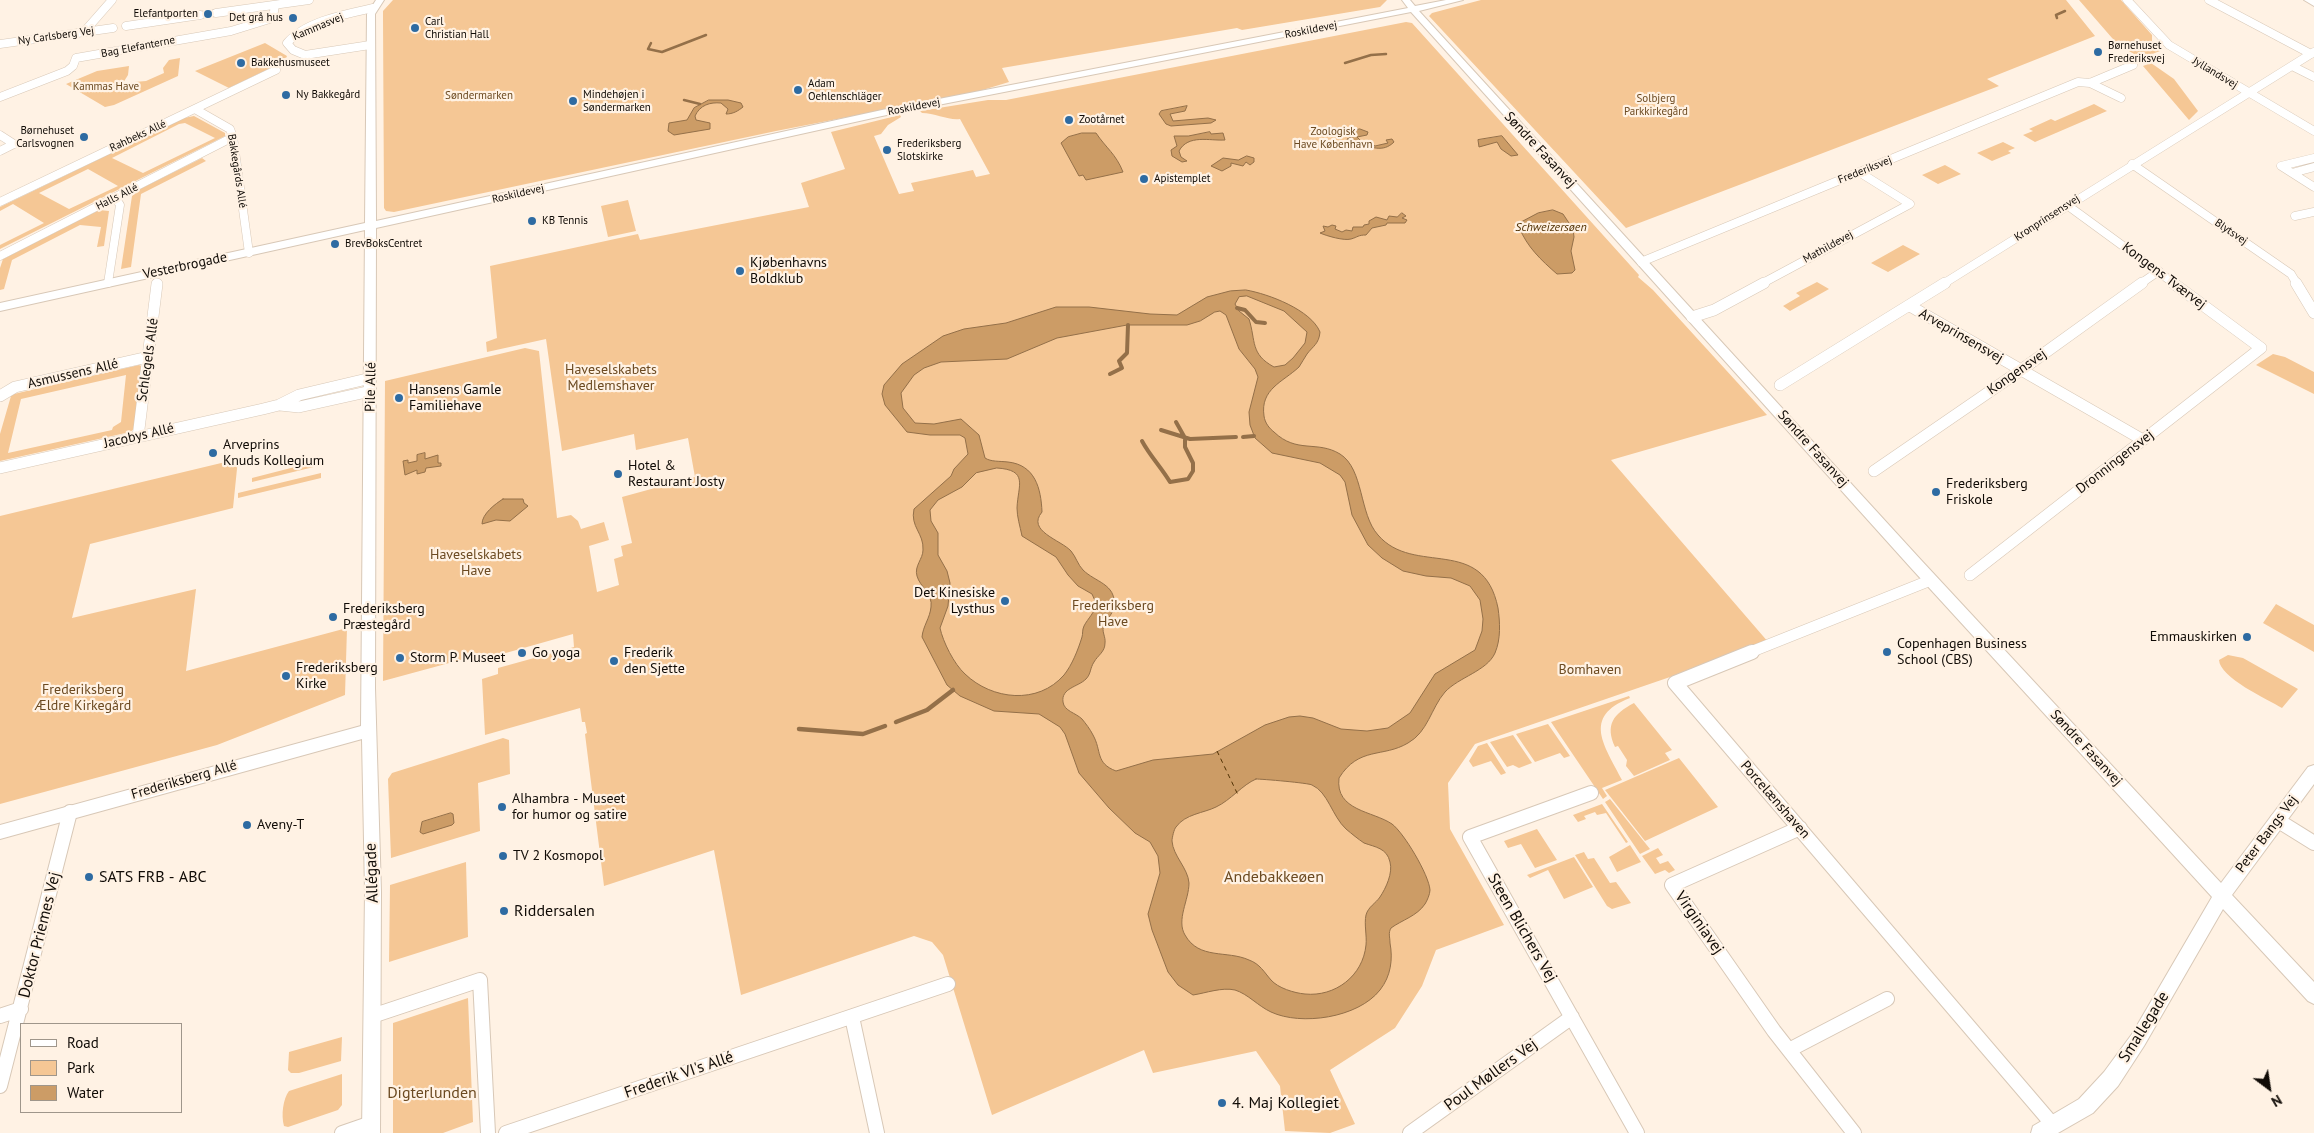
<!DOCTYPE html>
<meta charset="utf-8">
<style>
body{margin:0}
#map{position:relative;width:2314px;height:1133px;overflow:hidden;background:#fff2e4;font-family:"PT Sans",sans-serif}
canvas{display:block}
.legend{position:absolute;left:20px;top:1023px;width:162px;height:90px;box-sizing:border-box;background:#fff2e4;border:1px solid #9f968b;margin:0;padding:6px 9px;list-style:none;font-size:15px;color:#100b06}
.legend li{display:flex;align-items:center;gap:10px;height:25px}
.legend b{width:25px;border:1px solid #9f968b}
.north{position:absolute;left:2244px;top:1063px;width:50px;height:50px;-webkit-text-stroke:4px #fff2e4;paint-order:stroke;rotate:149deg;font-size:14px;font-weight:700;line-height:20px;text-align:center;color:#100b06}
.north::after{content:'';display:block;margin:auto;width:18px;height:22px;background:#100b06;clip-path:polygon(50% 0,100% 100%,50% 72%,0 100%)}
</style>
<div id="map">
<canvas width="2314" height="1133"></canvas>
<ul class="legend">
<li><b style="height:6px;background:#fff"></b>Road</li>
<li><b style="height:14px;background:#f5c795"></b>Park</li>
<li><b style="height:14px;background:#cc9c66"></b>Water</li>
</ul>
<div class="north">N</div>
</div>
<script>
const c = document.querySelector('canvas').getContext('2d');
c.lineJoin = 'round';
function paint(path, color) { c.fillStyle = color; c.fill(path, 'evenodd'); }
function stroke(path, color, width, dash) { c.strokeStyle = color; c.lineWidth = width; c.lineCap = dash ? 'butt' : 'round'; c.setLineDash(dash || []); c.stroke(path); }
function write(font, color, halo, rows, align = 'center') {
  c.font = font + ' "PT Sans",sans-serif'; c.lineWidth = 4.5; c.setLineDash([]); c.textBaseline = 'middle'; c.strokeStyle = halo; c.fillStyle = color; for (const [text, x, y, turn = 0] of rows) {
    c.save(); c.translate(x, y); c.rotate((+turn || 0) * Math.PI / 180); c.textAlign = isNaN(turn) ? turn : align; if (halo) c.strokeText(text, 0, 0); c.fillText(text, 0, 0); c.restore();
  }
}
const green = new Path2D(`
 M393,0H1387L1380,7L1242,30L1237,28L1002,68L1009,82L976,92L776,131L394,212L386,211L384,208L383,18V11Z
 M1481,0H2066L2095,36L1987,79L1999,86L1626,228L1429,16L1432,13Z
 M2079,0H2121L2152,35V41L2160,51L2142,58L2119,46Z
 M1406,22L1412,23L1639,275L1638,277L1653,290L1767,415L1611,460L1769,643L1475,744L1448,783L1450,829L1504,925L1436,950L1422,986L1395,1028L1330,1070L1355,1124L1330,1133L1285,1131L1280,1086L1256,1051L1153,1073L1144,1050L992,1115L943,955L932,942L914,936L741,995L714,850L604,886L585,734L587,733L585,722H582L580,708L485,735L482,679L498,674V668L574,647L573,634L481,660L475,656L383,681L385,381L525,348L539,351L557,518L571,515L578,521L581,529L604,522L609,540L589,546L597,592L619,585L614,559L623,556L621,546L632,543L622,497L695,477L688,438L636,450L634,434L562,451L546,339L487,352L486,342L497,338L490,266L638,234L640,240L809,207L801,183L845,169L831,132L900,115L901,117L888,125L881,134L874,136L899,194L914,191L911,183L973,170L976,177L990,174L960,119C950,121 935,113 922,113L920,111L988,100H1006Z
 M265,43L287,56L285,61L229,88L195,71Z
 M180,58L178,76L114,105L105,107L66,84L97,71L129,66L128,75L123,83L146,81L164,73L163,68L169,60Z
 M2151,63L2174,79L2198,111L2189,120L2143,66Z
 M2094,104L2107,111L2035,142L2023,135L2033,131L2029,129L2051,119L2055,121Z
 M194,116L225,133V136L0,249V245L44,223L13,204L0,211V207L184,118ZM185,123L215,138L143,173L112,158L179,124ZM88,169L118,186L69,209L39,193Z
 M2003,142L2015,148L2008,151L2011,153L1992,161L1977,153Z
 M202,158L206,161L141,194L131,267L121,269L132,196L140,189Z
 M1945,165L1961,174L1938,184L1922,175Z
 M628,200L636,231L608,237L601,206Z
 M99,210L109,211L104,246L97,247L101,227L80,225L12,260L4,289L0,290V268L3,259Z
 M1903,245L1920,254L1888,272L1871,263Z
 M1817,282L1829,289L1790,311L1783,306L1800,296L1796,293Z
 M2273,354L2285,357L2314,372V394L2256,365Z
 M139,365L143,367L134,429L130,432L0,461V434L11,396L14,394ZM126,375L121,422L113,427L112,430L8,453L21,399Z
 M238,459L233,508L90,544L72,618L196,589L186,671L347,628L345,695L217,745L0,804V516Z
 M322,460V465L252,482V478Z
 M321,473V478L238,498V493Z
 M2276,604L2314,625V652L2263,623Z
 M2228,655L2243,658L2298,689L2282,708C2267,699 2220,678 2219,660Z
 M1629,696L1630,698C1581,717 1605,746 1622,780L1602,788L1607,796L1603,799L1551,722Z
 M1634,703L1672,750L1665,753L1670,760L1634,776L1626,766L1627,760L1618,746L1615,747C1605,725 1613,714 1634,703Z
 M1548,724L1570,756L1564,758L1560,753L1535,762L1516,734Z
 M1513,735L1532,763L1519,768L1513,765L1507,767L1490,742Z
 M503,738L509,740L510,774L478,783L480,831L391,858L388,779L392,773Z
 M1487,743L1506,773L1501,775L1491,761L1473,767L1469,761L1478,746Z
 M1679,758L1718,807L1645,841L1605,790Z
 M1610,799L1650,849L1640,854L1605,802Z
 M1602,804L1628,842L1626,843L1606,813L1597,815L1595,812L1584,816L1586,819L1578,822L1573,815Z
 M1537,829L1557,860L1535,868L1521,844L1508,848L1504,841Z
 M1630,845L1641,862L1617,872L1609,857Z
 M1658,848L1663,855L1656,858L1660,864L1668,861L1675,870L1669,873L1665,870L1655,874L1642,856Z
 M1584,852L1588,859L1594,858L1610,883L1616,882L1631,903L1612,909L1607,906L1575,855Z
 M1574,857L1593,887L1564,899L1548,870L1530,878L1527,875Z
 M466,862L468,937L389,962L390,885Z
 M468,998L473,1122L443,1133H393V1023Z
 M342,1037L341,1061L299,1073H291L288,1070L289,1052Z
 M342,1074V1105L338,1110L288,1127L284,1126C281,1115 283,1099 289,1091Z`);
const water = new Path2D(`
 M709,100H728L741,103L743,107C738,111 733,114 726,114L728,109L721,103C710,102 700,105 695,116L696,120L710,123V129L674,135L668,131L669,123L687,120L694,108Z
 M1187,106L1185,111L1170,114L1173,121L1208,118L1216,120L1211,123L1171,126L1166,124L1159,114L1161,111Z
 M1360,129L1368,132L1367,135L1357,137L1363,143H1370L1375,146L1388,143L1386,140L1392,139L1394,142C1383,153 1371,147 1357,143C1352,142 1350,144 1347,139L1354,136L1343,133Z
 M1210,132L1211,134L1223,133L1225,140C1210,141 1188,134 1179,151L1181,157L1187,161L1182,162L1172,156L1171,150L1177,146L1174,136H1188Z
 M1082,133H1096C1106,148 1116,154 1123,172L1086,180L1083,175L1079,176L1061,143L1068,137Z
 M1502,136L1518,155L1511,156L1501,149L1497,142L1479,147L1478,140Z
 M1247,156L1254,158V162L1250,165L1246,162L1243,166L1231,163V166L1222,171L1211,166L1223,158L1238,160Z
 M1553,210L1563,214L1573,229L1574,237L1571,251L1575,270L1572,273L1557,274C1541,260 1527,247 1519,227L1521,222L1538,213Z
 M1402,213L1406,216L1402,218L1407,220L1405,223H1387L1386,225L1372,228L1366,235C1358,235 1358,237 1351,239C1344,241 1327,236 1320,233L1325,231L1323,226L1328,227L1332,225L1336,226L1335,229L1342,232L1346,230L1352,231L1353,227H1363L1364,225L1369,224V221L1376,217L1387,220L1389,216L1397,217Z
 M1246,290C1269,294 1311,310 1320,332C1319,344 1313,346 1307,354C1304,358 1302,363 1299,367C1283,382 1260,389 1264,416C1265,423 1269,428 1274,432C1297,454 1317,440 1340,454C1364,469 1359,514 1378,535C1414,577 1483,534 1498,608C1500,622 1501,639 1495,653C1487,671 1459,677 1445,692C1431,708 1428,732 1408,743C1383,758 1359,746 1339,778C1335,811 1373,811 1392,824C1404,833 1429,875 1430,890C1430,894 1427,901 1425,904C1417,916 1402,920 1391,928C1388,933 1390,937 1390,943C1393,959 1391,976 1380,990C1358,1018 1301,1026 1271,1012C1258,1006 1248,994 1235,990C1222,987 1206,993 1193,995L1178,985L1168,972L1152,930L1148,914L1160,873L1158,856L1150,842L1135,833L1109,808L1079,773L1065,734L1060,727L1039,714L994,711L960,696L947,685L922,637C923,626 930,618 931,607C933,594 920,587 917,576C914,566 923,559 923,550C924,533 910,527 914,509L951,476L954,469L968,454L965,438L960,435H930L907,432L885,405L882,394L884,385L902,364L943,336L964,329L1006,323L1056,307H1089L1150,314L1177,315L1207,297L1230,291ZM1247,296L1284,311L1307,332L1305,343L1293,358L1285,365L1274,367C1250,354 1256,341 1249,319L1239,311L1235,304L1239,297ZM1215,312L1220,311L1226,315L1239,349L1255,369L1258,377L1249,412L1250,425L1255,438L1272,453L1320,463L1340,475L1345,482L1352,515L1368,545L1382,558L1403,571L1426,576L1451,578L1470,586L1480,600L1483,619L1482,631L1475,650L1435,674L1410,713L1388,728L1367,731L1341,729L1313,718L1300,716L1289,717L1265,725L1213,754L1153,760L1116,771C1095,763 1102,751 1093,735C1090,729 1086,724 1082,719C1076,713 1064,711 1063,702C1061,688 1078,687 1086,679C1091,674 1090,668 1094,662C1098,655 1105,652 1105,643C1106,637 1101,631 1104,625C1108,617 1114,613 1114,605C1116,584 1095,582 1083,570C1078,565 1076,557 1071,551C1061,540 1026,531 1042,512C1041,488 1035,465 1008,462C1000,461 991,462 985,458L979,435L961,419L934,424L915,423L903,408L901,393L914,375L924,368L941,362L1007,359L1057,338L1127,325H1187L1200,321ZM997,468C1029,470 1018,485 1017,508C1017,517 1020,526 1022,536L1056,557L1068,575L1078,586L1092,594L1096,603C1095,613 1088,618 1084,626C1082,630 1083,634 1082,637C1078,650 1072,665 1064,675C1038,705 992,700 965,674C954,664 943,642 940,628L948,606L950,583L947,571L938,555V533L931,521L930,510L938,500L962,487L976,473ZM1256,779C1262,779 1309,783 1312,785C1328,792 1332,816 1346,829C1352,834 1358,839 1364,843C1375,847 1387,848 1390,862C1393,873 1386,888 1380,897C1376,903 1368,907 1366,915C1364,924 1367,936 1366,945C1363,976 1335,997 1305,994C1294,993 1278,988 1271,980C1264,972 1260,964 1249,960C1227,950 1199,960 1185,935C1176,920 1189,900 1189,883C1188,868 1173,856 1172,841C1172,838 1174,829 1176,827C1185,814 1204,813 1216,807C1231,800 1242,785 1256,779Z
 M425,453V459L438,455V463H441V466L426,468L425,472L417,474V470L405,475L403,461L408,460V463L417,461V455Z
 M503,499H523L524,503L528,506L510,521L496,520L482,524C482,514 495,504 503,499Z
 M451,813L453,814L454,823L452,825L423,834L420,832L422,822Z`);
const streamFar2 = new Path2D(`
 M2057,18L2056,15L2065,11
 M651,43L648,49L662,52L706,35
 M1345,63L1371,55L1386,54
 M684,100L700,104`);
const streamFar1 = new Path2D(`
 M1237,308L1245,310L1256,322L1265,323
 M1110,374L1122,368L1119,361L1127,353L1128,325
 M1161,430L1190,439L1236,437
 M1243,437L1254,436
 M1142,441C1150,456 1161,467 1170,482L1188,479L1193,471V463L1185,447V438L1176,422`);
const stream = new Path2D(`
 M896,722L927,710L953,690
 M799,729L863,734L885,726`);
const ferry = new Path2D(`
 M1217,751L1238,795`);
const minorTunnel = new Path2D(`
 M200,15L216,13`);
const minorFar2 = new Path2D(`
 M2127,0L2169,45L2314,131
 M2209,0L2311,54
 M216,13L309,0
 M126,26L200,15
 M84,32L112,0
 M0,44L113,28
 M370,45L305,55L293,50L287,43C306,21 346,14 373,8
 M2292,66L2314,77
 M2090,83L2121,98
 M0,97L67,71L73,66L76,58L231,31L273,18L275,5
 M195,109L230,129L233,137L249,253
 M0,135L14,144
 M0,151L14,144
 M2314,158L2281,166L2292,173L2314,167
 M2132,164L2291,274L2297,284
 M2292,173L2314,187
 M0,202L276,70
 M2067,205L2175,284
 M2295,216L2314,212
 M0,256L233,137
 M1641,262L2078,82L2090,83L2133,65
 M108,283L120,205L115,197
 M1761,284L1910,204L1859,172
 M1943,284L2314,52
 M2140,284L2159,271`);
const minorFar1 = new Path2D(`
 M2296,283L2314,313
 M1910,306L2143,440
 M1692,317L1714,310L1764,283
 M1780,385L1945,283
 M0,396L15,387L148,357
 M280,405L299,407L371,391
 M138,437L157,284
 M0,468L263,409L279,405L299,395L371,378
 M1874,471L2021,370L2142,283
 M1970,575L2261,348L2173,283
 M1748,653L1931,580`);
const minor = new Path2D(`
 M1752,652L1675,683L2054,1126
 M1591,793L1470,837L1637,1133
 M2277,820L2314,843
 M1800,828L1672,885L1774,1031L1854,1133
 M0,1016L21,1009
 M372,1016L480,980L488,1133
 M852,1017L877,1133
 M1789,1050L1887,999
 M0,1086L70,812
 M342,1133L371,1123
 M506,1133L948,984
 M1410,1133L1572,1017`);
const tertiary = new Path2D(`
 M376,0H384L375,14L376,221L882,110L1408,8L1402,0H1410L1415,6L1446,0H1463L1419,11L1921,560L2221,883L2308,767L2314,765V784L2232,895L2314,982V1004L2308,1001L2223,909L2144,1046L2118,1086L2093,1113L2058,1133H2031L2033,1126L2079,1099L2104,1072L2132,1034L2212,897L1911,568L1411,12L882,116L376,228L375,688L381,892L380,1133H362L365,892L362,739L0,839V825L361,726L365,230L0,311V303L365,223L367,14Z
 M2304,0H2314V6Z`);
const markers = [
 [208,14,5,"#2e6ba2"],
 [293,18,5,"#2e6ba2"],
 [415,28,5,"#2e6ba2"],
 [2098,52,5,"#2e6ba2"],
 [241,63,5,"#2e6ba2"],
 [798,90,5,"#2e6ba2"],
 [286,95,5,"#2e6ba2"],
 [573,101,5,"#2e6ba2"],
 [1069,120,5,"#2e6ba2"],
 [84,137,5,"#2e6ba2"],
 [887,150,5,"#2e6ba2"],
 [1144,179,5,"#2e6ba2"],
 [532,221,5,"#2e6ba2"],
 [335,244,5,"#2e6ba2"],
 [740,271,5,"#2e6ba2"],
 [399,398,5,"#2e6ba2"],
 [213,453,5,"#2e6ba2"],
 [618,474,5,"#2e6ba2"],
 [1936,492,5,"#2e6ba2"],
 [1005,601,5,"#2e6ba2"],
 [333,617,5,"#2e6ba2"],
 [2247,637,5,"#2e6ba2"],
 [1887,652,5,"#2e6ba2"],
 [522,653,5,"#2e6ba2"],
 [400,658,5,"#2e6ba2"],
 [614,661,5,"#2e6ba2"],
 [286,676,5,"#2e6ba2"],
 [502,807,5,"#2e6ba2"],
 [247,825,5,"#2e6ba2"],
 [503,856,5,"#2e6ba2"],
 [89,877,5,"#2e6ba2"],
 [504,911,5,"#2e6ba2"],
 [1222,1103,5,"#2e6ba2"]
];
const farPoinames = [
 ["Elefantporten",198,14,"right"],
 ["Det grå hus",283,18,"right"],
 ["Carl",425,22],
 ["Christian Hall",425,35],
 ["Børnehuset",2108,46],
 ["Frederiksvej",2108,59],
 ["Bakkehusmuseet",251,63],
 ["Adam",808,84],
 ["Oehlenschläger",808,97],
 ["Ny Bakkegård",296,95],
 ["Mindehøjen i",583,95],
 ["Søndermarken",583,108],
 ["Zootårnet",1079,120],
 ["Børnehuset",74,131,"right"],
 ["Carlsvognen",74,144,"right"],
 ["Frederiksberg",897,144],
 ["Slotskirke",897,157],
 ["Apistemplet",1154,179],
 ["KB Tennis",542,221],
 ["BrevBoksCentret",345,244]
];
const farStreetnames = [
 ["Kammasvej",318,27,-23],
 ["Roskildevej",1311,30,-11],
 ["Ny Carlsberg Vej",56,36,-8],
 ["Bag Elefanterne",138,47,-11],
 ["Jyllandsvej",2215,73,31],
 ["Roskildevej",914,107,-11],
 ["Rahbeks Allé",138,136,-25],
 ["Frederiksvej",1865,170,-22],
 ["Bakkegårds Allé",237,171,81],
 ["Roskildevej",518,194,-13],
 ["Halls Allé",117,197,-27],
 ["Kronprinsensvej",2047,218,-33],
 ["Blytsvej",2231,232,34],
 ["Mathildevej",1828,247,-29]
];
const farParknames = [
 ["Kammas Have",106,87],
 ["Søndermarken",479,96],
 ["Solbjerg",1656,99],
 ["Parkkirkegård",1656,112],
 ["Zoologisk",1333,132],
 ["Have København",1333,145]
];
const farWaternames = [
 ["Schweizersøen",1551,228]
];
const streetNames = [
 ["Søndre Fasanvej",1540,150,47],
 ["Vesterbrogade",185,266,-12],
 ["Kongens Tværvej",2164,276,37],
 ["Arveprinsensvej",1961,336,30],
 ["Schlegels Allé",148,360,-82],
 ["Kongensvej",2017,372,-35],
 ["Asmussens Allé",73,374,-13],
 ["Pile Allé",371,387,-89],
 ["Jacobys Allé",139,436,-13],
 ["Søndre Fasanvej",1813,449,48],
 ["Dronningensvej",2115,462,-38],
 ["Søndre Fasanvej",2086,748,47],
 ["Frederiksberg Allé",184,780,-16],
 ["Porcelænshaven",1775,800,49],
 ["Peter Bangs Vej",2267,834,-53]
];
const poiNames = [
 ["Kjøbenhavns",750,263],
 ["Boldklub",750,279],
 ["Hansens Gamle",409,390],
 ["Familiehave",409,406],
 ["Arveprins",223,445],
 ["Knuds Kollegium",223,461],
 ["Hotel &",628,466],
 ["Restaurant Josty",628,482],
 ["Frederiksberg",1946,484],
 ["Friskole",1946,500],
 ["Det Kinesiske",995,593,"right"],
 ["Lysthus",995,609,"right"],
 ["Frederiksberg",343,609],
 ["Præstegård",343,625],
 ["Emmauskirken",2237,637,"right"],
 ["Copenhagen Business",1897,644],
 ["School (CBS)",1897,660],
 ["Go yoga",532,653],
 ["Frederik",624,653],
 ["den Sjette",624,669],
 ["Storm P. Museet",410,658],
 ["Frederiksberg",296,668],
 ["Kirke",296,684],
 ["Alhambra - Museet",512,799],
 ["for humor og satire",512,815],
 ["Aveny-T",257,825],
 ["TV 2 Kosmopol",513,856]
];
const parkNames = [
 ["Haveselskabets",611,370],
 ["Medlemshaver",611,386],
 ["Haveselskabets",476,555],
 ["Have",476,571],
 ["Frederiksberg",1113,606],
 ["Have",1113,622],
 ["Bomhaven",1590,670],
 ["Frederiksberg",83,690],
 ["Ældre Kirkegård",83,706]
];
const nearStreetnames = [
 ["Allégade",372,873,-92],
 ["Virginiavej",1699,923,55],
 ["Steen Blichers Vej",1522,928,60],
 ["Doktor Priemes Vej",40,935,-76],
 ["Smallegade",2144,1027,-58],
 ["Frederik VI's Allé",679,1075,-19],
 ["Poul Møllers Vej",1491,1075,-36]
];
const nearPoinames = [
 ["SATS FRB - ABC",99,877],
 ["Riddersalen",514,911],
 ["4. Maj Kollegiet",1232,1103]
];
const nearParknames = [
 ["Andebakkeøen",1274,877],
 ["Digterlunden",432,1093]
];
paint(green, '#f5c795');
paint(water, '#cc9c66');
stroke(water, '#947049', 1);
stroke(streamFar2, '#947049', 2.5);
stroke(streamFar1, '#947049', 4);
stroke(stream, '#947049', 4.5);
stroke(ferry, '#533305', 1, [4.5, 4]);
stroke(minorTunnel, '#dbcfc3', 8, [8, 4]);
stroke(minorFar2, '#d8c8b7', 9);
stroke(minorFar1, '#d8c8b7', 12);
stroke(minor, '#d8c8b7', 16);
stroke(tertiary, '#d8c8b7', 2);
stroke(minorFar2, '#fff', 8);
stroke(minorFar1, '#fff', 11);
stroke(minor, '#fff', 14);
paint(tertiary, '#fff');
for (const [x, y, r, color] of markers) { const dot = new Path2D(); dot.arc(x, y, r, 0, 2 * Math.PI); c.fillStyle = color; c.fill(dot); stroke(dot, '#fff2e4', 2); }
write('11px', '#100b06', '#fff2e4', farPoinames, 'left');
write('11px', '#100b06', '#fff2e4', farStreetnames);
write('11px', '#6c4a21', '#fff2e4', farParknames);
write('italic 12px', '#533305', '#fff2e4', farWaternames);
write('14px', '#100b06', '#fff2e4', streetNames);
write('14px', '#100b06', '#fff2e4', poiNames, 'left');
write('14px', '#6c4a21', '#fff2e4', parkNames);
write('16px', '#100b06', '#fff2e4', nearStreetnames);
write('16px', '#100b06', '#fff2e4', nearPoinames, 'left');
write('16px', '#6c4a21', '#fff2e4', nearParknames);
</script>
